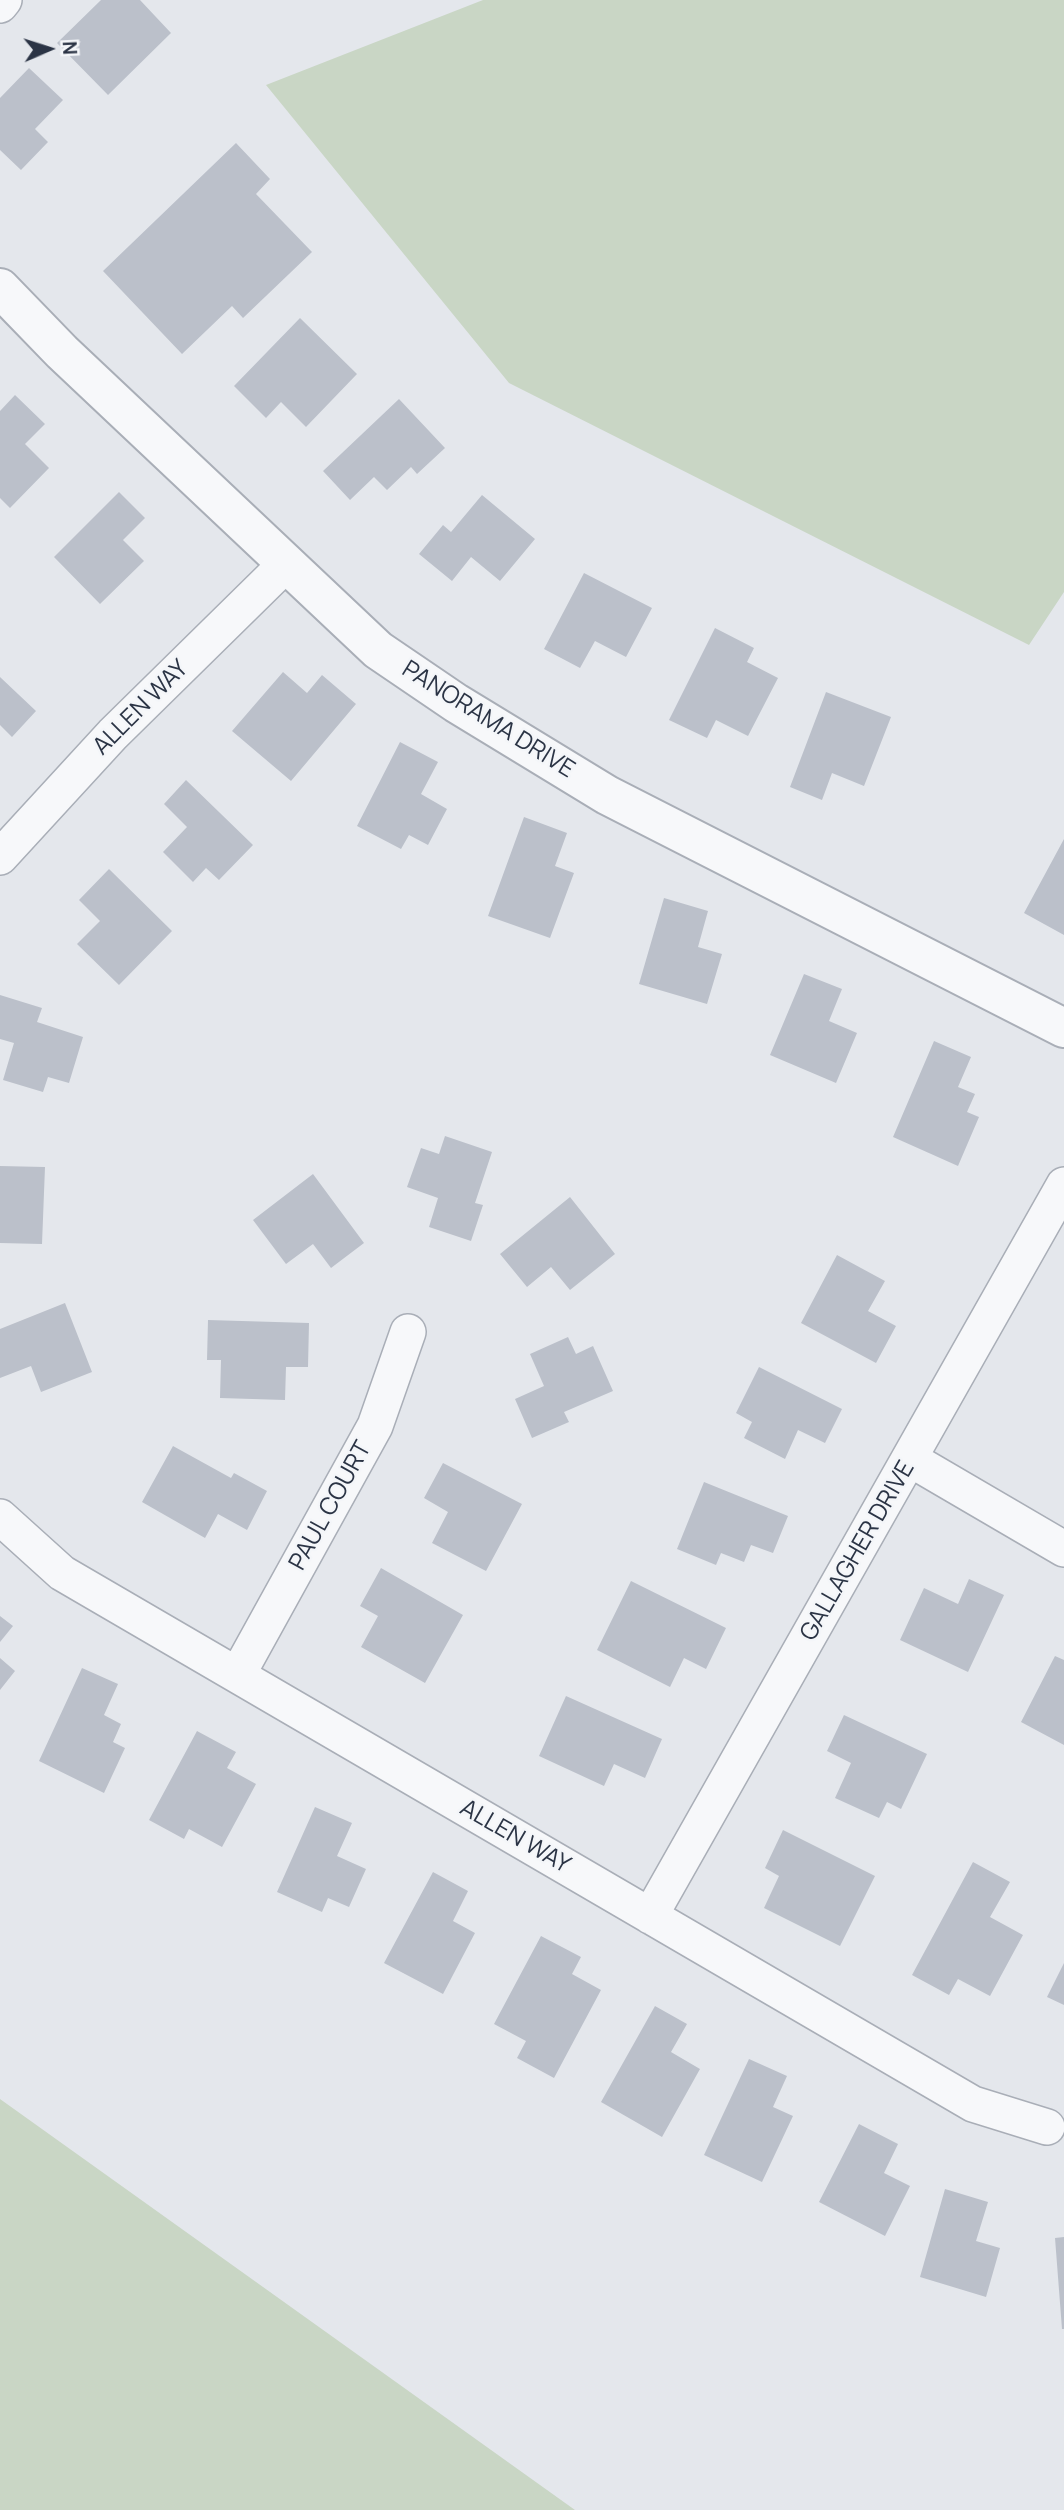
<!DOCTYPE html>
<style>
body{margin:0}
#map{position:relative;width:1064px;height:2510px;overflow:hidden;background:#e4e7ec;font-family:Manrope,sans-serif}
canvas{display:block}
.north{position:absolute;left:14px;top:14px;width:70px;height:70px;-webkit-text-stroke:5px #f4f6f9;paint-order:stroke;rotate:87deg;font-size:19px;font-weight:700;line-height:28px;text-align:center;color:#2b3445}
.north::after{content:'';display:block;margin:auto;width:24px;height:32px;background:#2b3445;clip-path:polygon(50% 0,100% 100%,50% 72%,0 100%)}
</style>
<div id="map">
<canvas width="1064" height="2510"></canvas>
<div class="north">N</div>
</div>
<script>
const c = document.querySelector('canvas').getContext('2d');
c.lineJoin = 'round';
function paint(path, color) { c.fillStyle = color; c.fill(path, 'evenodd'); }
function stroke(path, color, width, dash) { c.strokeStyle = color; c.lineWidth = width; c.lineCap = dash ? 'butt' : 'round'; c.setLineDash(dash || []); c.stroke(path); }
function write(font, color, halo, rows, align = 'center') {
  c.font = font + ' Manrope,sans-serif'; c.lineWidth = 5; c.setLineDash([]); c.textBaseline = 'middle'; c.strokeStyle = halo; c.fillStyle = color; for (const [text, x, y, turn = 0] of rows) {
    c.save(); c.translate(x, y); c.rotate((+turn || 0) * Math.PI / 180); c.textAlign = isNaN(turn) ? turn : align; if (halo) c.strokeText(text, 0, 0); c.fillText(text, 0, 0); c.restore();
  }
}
const green = new Path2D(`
 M483,0H1064V592L1029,645L509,383L266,85Z
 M0,2099L575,2510H0Z`);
const building = new Path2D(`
 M101,0H140L171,33L108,95L57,43Z
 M29,68L63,100L35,129L48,142L21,170L0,150V98Z
 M236,143L270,179L256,194L312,252L243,318L232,306L182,354L103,271Z
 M300,318L357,374L306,427L281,402L266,418L234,386Z
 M15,395L45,424L25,444L49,468L10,508L0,498V411Z
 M399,399L445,448L417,474L411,467L387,490L374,477L350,500L323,471Z
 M119,492L145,518L123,540L144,561L100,604L54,557Z
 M482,495L535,539L500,581L471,557L452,581L419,554L443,525L451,532Z
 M584,573L652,608L626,657L595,641L580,668L544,649Z
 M715,628L754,648L747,662L778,678L748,736L716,720L707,738L669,720Z
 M283,672L307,693L322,675L356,704L291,781L232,731Z
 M0,677L36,711L12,737L0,725Z
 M826,692L891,717L864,786L832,773L822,800L790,787Z
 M400,742L438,762L421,794L447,809L428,845L409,835L401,849L357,826Z
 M186,780L253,845L219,880L206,868L193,882L163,852L187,827L164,804Z
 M524,817L567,833L555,866L574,873L550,938L488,916Z
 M1064,839V935L1024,913Z
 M109,869L172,931L119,985L77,944L100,921L79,900Z
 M664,898L708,911L698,947L722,954L707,1004L639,984Z
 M804,974L842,989L829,1021L857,1033L836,1083L770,1055Z
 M0,995L42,1008L37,1022L83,1037L69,1083L48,1077L43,1092L3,1080L14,1043L0,1039Z
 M934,1041L971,1057L958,1087L975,1094L967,1112L979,1117L958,1166L893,1137Z
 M445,1136L492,1152L475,1203L483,1205L471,1241L429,1227L438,1198L407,1187L421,1148L439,1154Z
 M0,1166L45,1167L42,1244L0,1243Z
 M313,1174L364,1243L331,1268L313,1244L286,1264L253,1220Z
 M570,1197L615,1254L570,1290L551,1267L527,1287L500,1254Z
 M837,1255L885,1281L868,1311L896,1326L876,1363L801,1323Z
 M65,1303L92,1372L41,1392L31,1366L0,1378V1329Z
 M208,1320L309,1323L308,1367H286L285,1400L220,1398L221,1360H207Z
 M568,1337L576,1354L593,1346L613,1391L564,1412L569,1422L532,1438L515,1399L544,1386L530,1354Z
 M759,1367L842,1409L825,1443L798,1430L785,1459L744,1438L752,1422L736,1413Z
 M173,1446L231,1478L234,1473L267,1491L247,1530L218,1514L205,1538L142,1502Z
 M443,1463L522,1504L486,1571L432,1543L448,1512L424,1498Z
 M704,1482L788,1516L773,1553L751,1545L744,1562L721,1553L716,1565L677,1549Z
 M381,1568L463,1615L425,1683L361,1647L378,1616L360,1606Z
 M969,1579L1004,1595L968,1672L900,1640L924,1588L958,1604Z
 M631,1581L726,1628L706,1669L684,1658L670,1687L597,1650Z
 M0,1616L13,1626L0,1642Z
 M1055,1656L1064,1660V1745L1021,1722Z
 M0,1658L15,1671L0,1690Z
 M82,1668L118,1684L104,1715L121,1724L113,1742L125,1748L104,1793L39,1761Z
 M566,1696L662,1739L645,1778L614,1764L604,1786L539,1756Z
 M844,1715L927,1754L901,1809L887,1802L879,1818L835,1798L851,1763L827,1751Z
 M197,1731L236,1752L227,1768L256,1784L222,1847L189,1829L184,1839L149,1820Z
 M315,1807L352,1823L337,1856L366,1869L349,1907L328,1898L322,1912L277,1892Z
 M783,1830L875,1876L840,1946L764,1908L779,1876L765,1868Z
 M973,1862L1010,1882L990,1917L1023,1935L990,1996L958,1979L949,1995L912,1975Z
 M433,1872L468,1891L453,1921L475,1933L443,1994L384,1963Z
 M541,1936L581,1957L572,1974L601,1990L554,2078L517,2058L526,2041L494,2024Z
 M1064,1963V2005L1047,1997Z
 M655,2006L687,2024L671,2052L700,2069L662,2137L601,2102Z
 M749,2059L787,2076L773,2107L793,2116L762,2182L704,2155Z
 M859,2124L898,2144L884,2173L910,2186L885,2236L819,2202Z
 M945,2189L988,2202L976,2241L1000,2248L986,2297L920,2277Z
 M1064,2237V2329H1062L1055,2238Z`);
const minor = new Path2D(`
 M0,5L4,0
 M0,857L113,734L287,563
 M910,1459L1064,1549
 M0,1517L62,1573L973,2104L1047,2127
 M238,1674L375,1426L408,1332
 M650,1916L1064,1185`);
const tertiary = new Path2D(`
 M0,288L62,352L378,650L456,703L607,795L1064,1028`);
const streetNames = [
 ["ALLEN WAY",141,708,-45],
 ["PANORAMA DRIVE",488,720,32],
 ["PAUL COURT",331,1506,-61],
 ["GALLAGHER DRIVE",858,1551,-60],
 ["ALLEN WAY",515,1837,30]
];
paint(green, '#c9d6c5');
paint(building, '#bbc0ca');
stroke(minor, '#a9aeb7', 38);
stroke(tertiary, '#a9aeb7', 42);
stroke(minor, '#f7f8fa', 35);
stroke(tertiary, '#f7f8fa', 38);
write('24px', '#2b3445', '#f4f6f9', streetNames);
</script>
